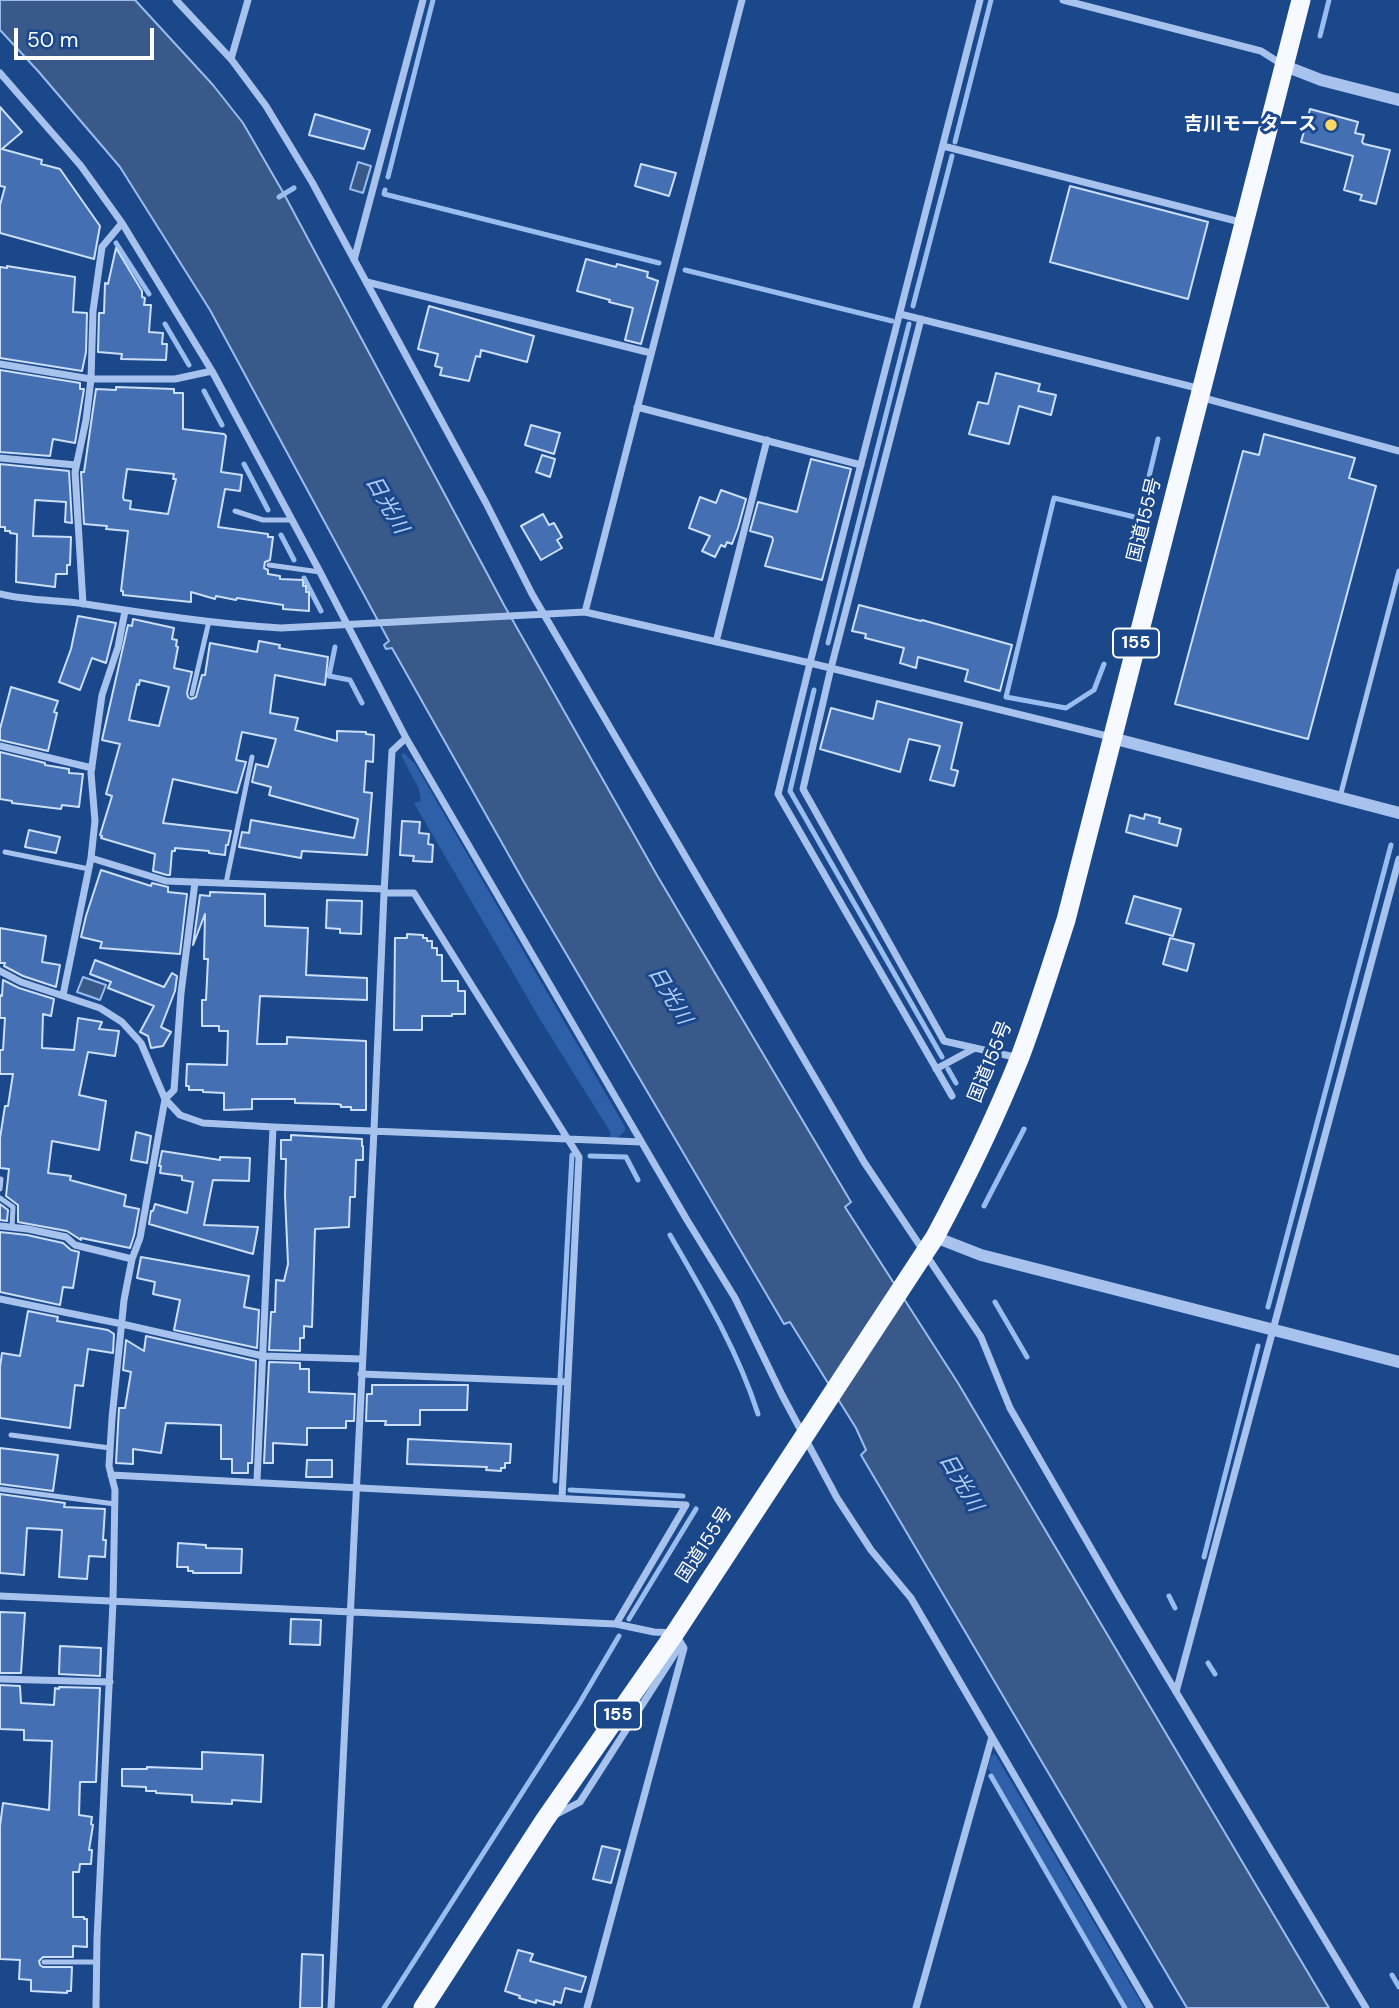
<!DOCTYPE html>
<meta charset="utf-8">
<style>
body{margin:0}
#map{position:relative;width:1399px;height:2008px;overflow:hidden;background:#1b478b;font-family:"DM Sans",sans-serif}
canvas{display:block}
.scale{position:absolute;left:14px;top:28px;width:140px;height:32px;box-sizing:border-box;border:4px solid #fff;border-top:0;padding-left:9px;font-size:21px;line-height:24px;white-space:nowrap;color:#fff;-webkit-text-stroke:5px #1b478b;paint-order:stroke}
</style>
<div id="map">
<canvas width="1399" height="2008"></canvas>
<div class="scale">50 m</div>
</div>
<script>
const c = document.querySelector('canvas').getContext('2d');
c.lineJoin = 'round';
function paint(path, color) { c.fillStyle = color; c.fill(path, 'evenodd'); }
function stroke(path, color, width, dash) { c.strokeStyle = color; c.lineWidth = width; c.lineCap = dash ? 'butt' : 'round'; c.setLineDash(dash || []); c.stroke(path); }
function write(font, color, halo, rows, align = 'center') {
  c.font = font + ' "DM Sans","Noto Sans JP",sans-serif'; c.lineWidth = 6; c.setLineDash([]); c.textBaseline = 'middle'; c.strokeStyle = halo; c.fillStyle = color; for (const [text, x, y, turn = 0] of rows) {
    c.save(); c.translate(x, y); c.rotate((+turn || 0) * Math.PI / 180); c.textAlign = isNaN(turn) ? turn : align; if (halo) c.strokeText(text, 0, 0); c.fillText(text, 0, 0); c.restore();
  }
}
const green = new Path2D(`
 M404,753L415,764L625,1127V1131L617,1138L609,1137L611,1133L541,1021L414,803L421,801L419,789L401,755Z
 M995,1754L1144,2008H1128L988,1768L991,1756Z`);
const water = new Path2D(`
 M0,0H135L213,85L243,123L284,194L504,605L658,877L851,1202L845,1207L958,1383L1329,2008H1187L861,1455L866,1450L856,1428L790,1322L784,1324L524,882L392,648L386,649L384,645L389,641L210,310L120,167L38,71L0,30Z
 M358,162L371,166L363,193L350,189Z
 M83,977L106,985L100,1000L77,992Z`);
const stream = new Path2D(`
 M1320,36L1329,0
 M955,142L991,0
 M388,177L433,0
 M385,190L384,194L659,263
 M279,197L294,188
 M116,243L149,294
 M685,270L892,321
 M913,306L952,156
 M165,324L189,365
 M204,391L222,425
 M244,464L268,510
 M281,535L294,560
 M304,578L321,611
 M828,643L909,324
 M335,647L329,676L350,680L362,703
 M1104,664L1094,690L1066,708L1006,697L1054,498L1139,518L1158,439
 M814,690L790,791L942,1057
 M948,1069L956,1083
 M590,1156L626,1157L638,1180
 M984,1206L1024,1129
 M670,1235C703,1292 738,1351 758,1414
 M995,1302L1027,1357
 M1268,1307L1391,845
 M560,1378L572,1155
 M555,1481L560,1386
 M570,1490L683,1496
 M1204,1557L1258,1346
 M1169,1596L1175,1608
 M629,1619L696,1509
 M1208,1663L1215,1674
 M991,1776L1125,2008
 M1392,1975L1399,1987
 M384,2008L579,1704L619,1636`);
const building = new Path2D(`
 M0,107L22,132L2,149L42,160L41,164L60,169L100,226L94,259L0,233V205L5,187L0,186Z
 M1310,109L1358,122L1355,133L1364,135L1362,142L1364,144L1390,150L1376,204L1360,200L1362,195L1344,190L1353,156L1301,142Z
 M315,114L370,130L364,149L309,135Z
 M641,164L676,173L669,196L635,186Z
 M1070,186L1208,222L1188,299L1050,262Z
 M116,248L142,291V297L145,298L144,305H151L149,332L163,333L162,344H167L166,360L121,359L122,354L98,352L99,313H104L105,283L108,284Z
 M586,259L616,267L617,264L648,272L647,277L658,281L641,344L625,340L633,308L609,302L610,300L577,291Z
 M7,266L75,277L73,312L87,313L86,352L82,371L0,358V267L7,268Z
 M429,306L534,336L527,362L481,350L480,357L476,356L469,381L440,375L442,368L435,366L438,354L418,349Z
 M0,370L80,383V389H84L75,443L53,439L50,456L0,452Z
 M996,373L1040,384L1038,391L1056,395L1051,415L1019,406L1009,444L969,434L978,402L988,404Z
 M116,387L174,389V393H183V429L224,434L226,436L221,472L242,475L240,491L225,489L218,527L268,534V537H273L270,560L265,562L264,568L268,570V574L280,576V579L303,580V586H306V592H309V611L283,609V605L237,598L236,600L216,596L215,599L191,592V602L123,595V591H121L128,531L106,529L107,526L84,524L81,472H84L96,389L116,390ZM127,469L174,474L173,479H176L168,514L130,509L131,501L124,500L123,497Z
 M531,425L560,433L554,454L525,445Z
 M1264,434L1355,458L1349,478L1376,486L1308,739L1175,704L1243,451L1259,455Z
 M542,455L555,459L550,477L536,472Z
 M811,459L851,469L822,580L765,566L773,540L772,537L750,531L758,502L797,512Z
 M0,464L69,471L72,523L65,522L66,502L35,500L33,536L71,537L70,565H67V574H56L55,587L16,582L17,534L10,533V531H5V527H0Z
 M721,490L746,499L738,528L732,544L727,542L725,547L721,545L715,557L702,551L710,536L689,528L700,497L716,503Z
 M543,514L549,525L554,523L562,537L557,540L562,548L541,560L521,526Z
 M859,605L921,621L922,620L1012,645L1000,691L965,681L968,670L918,657L916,668L900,663L904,648L865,638L866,634L852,631Z
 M78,616L116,623L106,663L92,658L80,690L59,682L71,649Z
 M133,619L174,628L172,639L177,640L176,646L178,647L174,668L192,672L187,693L188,697L191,699L196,697L202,675H205L210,643L257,652L259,641L280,645L279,648L328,657L325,685L275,675L270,713L298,718L295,730L337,741V731L366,732V734L374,735L373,762L366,761L364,792L372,793L367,855L302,851L301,858L239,847L242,832L249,833L251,820L354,838L358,819L269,795L271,787L252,782L256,764L268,767L276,739L242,732L236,760L246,762L237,793L173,779L163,823L231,831L228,845H226L225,855L209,853V851L175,848V851H172L170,875H167L153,871L155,854L101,838L102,836L100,835L112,796L106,794L120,744L102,740L128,625L132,626ZM140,680L169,687L159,726L129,720L137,684L139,685Z
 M11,687L58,701L54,712L57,713L48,751L0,740V729Z
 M877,701L962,723L951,769L958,771L954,786L930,780L940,746L909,739L900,772L820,749L831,708L873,719Z
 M0,752L45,763V765L69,769V773L83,774L79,807L62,805L61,809L12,803V801L0,799Z
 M1145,814L1160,818L1159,823L1181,829L1177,846L1126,832L1130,815L1144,819Z
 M402,821L420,822L419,833L429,834L428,844L433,845L432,862L413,861L414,856L400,855Z
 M29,830L60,837L56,853L25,847Z
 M101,870L151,886L152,883L168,887V892L187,894L180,954L100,948L102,942L81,937L86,916Z
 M210,892L265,894V926L308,928L306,975L367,978V1000L260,996L257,1044H287V1037L366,1041V1110H351V1107H341V1105L338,1104L295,1103V1099H252V1109L224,1110V1093L203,1092V1090H189V1086H186L187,1064L227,1065L228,1031H219V1026H202V1000H206L208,959H204L205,914L193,945L200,895L210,896Z
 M1134,896L1181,909L1173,936L1126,923Z
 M327,900L362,901L361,934L340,933V929L326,928Z
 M0,928L46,936L42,962L60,965L56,987L23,976L4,966L5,963H0Z
 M407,934L423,935V938H427V941H432V948H437V955H442V981H458V991H465V1014H452V1016H422V1030H394L395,938H407Z
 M1170,938L1194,944L1187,971L1163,964Z
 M95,960L164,987L172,973L177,976L175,991L161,1027L171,1032L163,1046L151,1048L148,1036L140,1032L154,1006L108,988L111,982L90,974Z
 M3,980L19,988L54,999L51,1016L43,1014L42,1048L74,1050L78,1018L102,1022L99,1029L119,1031L115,1056L88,1052L79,1095L106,1101L99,1150L52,1141L48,1173L71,1176L70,1180L126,1195L124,1206L139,1209L134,1236L130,1248L81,1238V1240L67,1231L18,1222V1205L6,1196L9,1169L0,1168V1138L5,1106H8L13,1074H0V1050H3L5,1018H0V995L2,996Z
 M136,1132L151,1136L147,1163L131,1160Z
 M291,1135L362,1139V1146H363V1160H356L355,1197H350L349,1227L315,1229L312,1327L304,1326V1338H300V1351L269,1350L271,1312H275L276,1280L284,1281L288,1264L285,1195L286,1159H281V1140H291Z
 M162,1151L220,1160V1157L250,1158L249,1181L213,1180L204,1225L258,1227L253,1254L149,1224L151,1211H153L155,1204L187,1213L193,1182L182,1180V1176L160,1173L161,1166H159Z
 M0,1204L8,1210L7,1221L0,1220Z
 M0,1232L27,1235L63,1243L71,1250L79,1252L73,1288L63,1287L60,1305L0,1292Z
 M141,1257L249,1276L244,1307L259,1310L257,1348L174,1330L180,1300L153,1294L155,1282L137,1278Z
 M28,1311L58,1317L57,1321L108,1330L114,1334L113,1353L88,1349L83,1386L75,1385L70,1428L0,1418V1367L2,1353L20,1356Z
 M146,1336L256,1361L252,1463H248V1473H232V1459H221V1425L166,1423L161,1453L133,1449V1464L116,1463L119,1408H125L131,1372L123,1370L126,1340L144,1351Z
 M269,1362L300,1363V1369H309V1392L355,1394L354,1421H346V1428H307V1445L273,1443V1463H264Z
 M372,1385H468L467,1410H420V1425H385L386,1421H366L367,1394H372Z
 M408,1439L511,1444L510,1463H505V1468H501V1471L486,1470L487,1467L407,1464Z
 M0,1448L58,1455L53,1491L0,1484Z
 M307,1460H332V1477H306Z
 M0,1494L65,1503L64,1507L105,1509L103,1540H106L105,1557L89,1556L87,1579L59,1577L62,1530L27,1528L24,1575L0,1573Z
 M178,1543L206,1545V1548L242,1549L241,1573H193V1571H188V1567H177Z
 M0,1612L25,1613L21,1673H0Z
 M291,1619L321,1620L320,1645L290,1644Z
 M60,1646L101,1648L100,1676L59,1674Z
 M0,1685L20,1686L21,1703L54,1705L55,1688L59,1689V1687L100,1688L96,1782H80L79,1815L92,1817L91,1824L93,1825L89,1850H92L91,1864H80L79,1872H73V1917H84V1919H87V1947L73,1946V1957H43L39,1961L40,1965L43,1967H72L71,1991H67V1993L31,1991V1980L19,1979L20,1960L0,1959V1826L3,1803L49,1810L52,1741L24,1740V1730L0,1729Z
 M202,1752L263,1755L261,1802L232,1800V1804L192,1802V1795L156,1793V1791H146V1787L122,1786V1769H147V1767L202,1769Z
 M602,1846L620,1850L611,1883L593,1879Z
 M518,1950L533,1954L530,1961L586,1977L581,1992L565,1988L561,2003L554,2001V2005L536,2000V2003L519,1998L520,1996L505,1991Z
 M302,1954L323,1955L322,2008H300Z`);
const service = new Path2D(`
 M235,511L263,520H291
 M269,565L320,572
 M192,694L209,621
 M1340,797L1399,571
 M5,852L89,869
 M226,883L252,757
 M0,1189L1,1179
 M0,1198L13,1207L12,1227
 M11,1435L110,1448
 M0,1489L115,1504
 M44,1962H97`);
const minor = new Path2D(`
 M176,0L231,59L266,106L312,182L486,503L532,594L864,1162L981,1337L1010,1408L1122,1602L1366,2008
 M1063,0L1261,51L1283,65
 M231,59L248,0
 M0,73L81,166L122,223L212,371L320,572L406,738L687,1220L735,1298L782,1395L837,1498L871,1550L911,1598L1150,2008
 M943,146L1244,223
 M354,260L423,0
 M367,282L651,353
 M900,314L1201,389
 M921,319L831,668L803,789L944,1041L1019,1058
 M0,364L91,379H175L212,371
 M1200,397L1399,451
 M637,407L861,465
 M0,458L76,465
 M0,594C28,601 57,600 85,604C150,614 215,624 281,628L585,612L810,663L1111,737
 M83,604L75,472L86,420L91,379L93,311L102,247L122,223
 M585,612L742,0
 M716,642L767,440
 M0,746L92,768
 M91,858L166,881L384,889
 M384,893H414L579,1157L562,1498
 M0,971L21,982L100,1008L122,1022L141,1043L165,1099L180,1115L203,1123L273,1127L641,1142
 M63,995L91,858L95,821L91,773L102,695L118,647L125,611
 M936,1069L975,1048
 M952,1096L778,794L810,663L980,0
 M0,1226L28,1229L66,1237L75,1245L132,1259
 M0,1299L122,1324L263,1356L362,1359
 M361,1374L567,1382
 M111,1475L686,1505L616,1624
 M257,1481L273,1127
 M0,1596L616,1624L654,1632L675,1633L684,1648L587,2008
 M0,1679L110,1682
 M1176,1692L1399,859
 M557,1814L580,1802L681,1644
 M96,2008L97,1939L113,1602L115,1490L109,1466L112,1418L124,1300L132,1259L140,1238L165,1099L174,1090L181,993L195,882
 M331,2008L374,1130L384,893L392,751L406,738
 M916,2008L992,1737`);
const tertiary = new Path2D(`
 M1285,66L1321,80L1399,100
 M1112,738L1399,813
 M935,1237L981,1255L1399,1362`);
const trunk = new Path2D(`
 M423,2008L544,1821L675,1633L935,1237C966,1179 995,1119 1020,1057C1037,1012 1051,966 1066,920L1301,0`);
const markers = [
 [1331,125,7,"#fed864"]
];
const shields = [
 [1136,643,46],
 [618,1715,46]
];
const shieldNames = [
 ["155",1136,643],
 ["155",618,1715]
];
const poiNames = [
 ["吉川モータース",1317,125]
];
const streetNames = [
 ["国道155号",1145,520,-76],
 ["国道155号",991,1062,-68],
 ["国道155号",705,1545,-57]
];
const waterNames = [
 ["日光川",386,505,60],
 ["日光川",669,996,59],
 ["日光川",960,1483,59]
];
paint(green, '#2e60a9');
paint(water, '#38598a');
stroke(water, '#9abdef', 2);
stroke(stream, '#9abdef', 5);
paint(building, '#4470b3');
stroke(building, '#ccdff9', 2);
stroke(service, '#a7c3ed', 5);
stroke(minor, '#a7c3ed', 7);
stroke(tertiary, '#a7c3ed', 12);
stroke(trunk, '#f6f9ff', 19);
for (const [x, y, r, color] of markers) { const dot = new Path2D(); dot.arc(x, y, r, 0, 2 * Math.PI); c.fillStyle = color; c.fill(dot); stroke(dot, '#1b478b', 2.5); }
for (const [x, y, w] of shields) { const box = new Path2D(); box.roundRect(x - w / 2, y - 14.5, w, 29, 5); c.fillStyle = '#1b478b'; c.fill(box); stroke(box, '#fff', 2); }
write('bold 18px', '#fff', null, shieldNames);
write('bold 19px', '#fff', '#1b478b', poiNames, 'right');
write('19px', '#fff', '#1b478b', streetNames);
write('italic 21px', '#b2cdf4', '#1b478b', waterNames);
</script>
